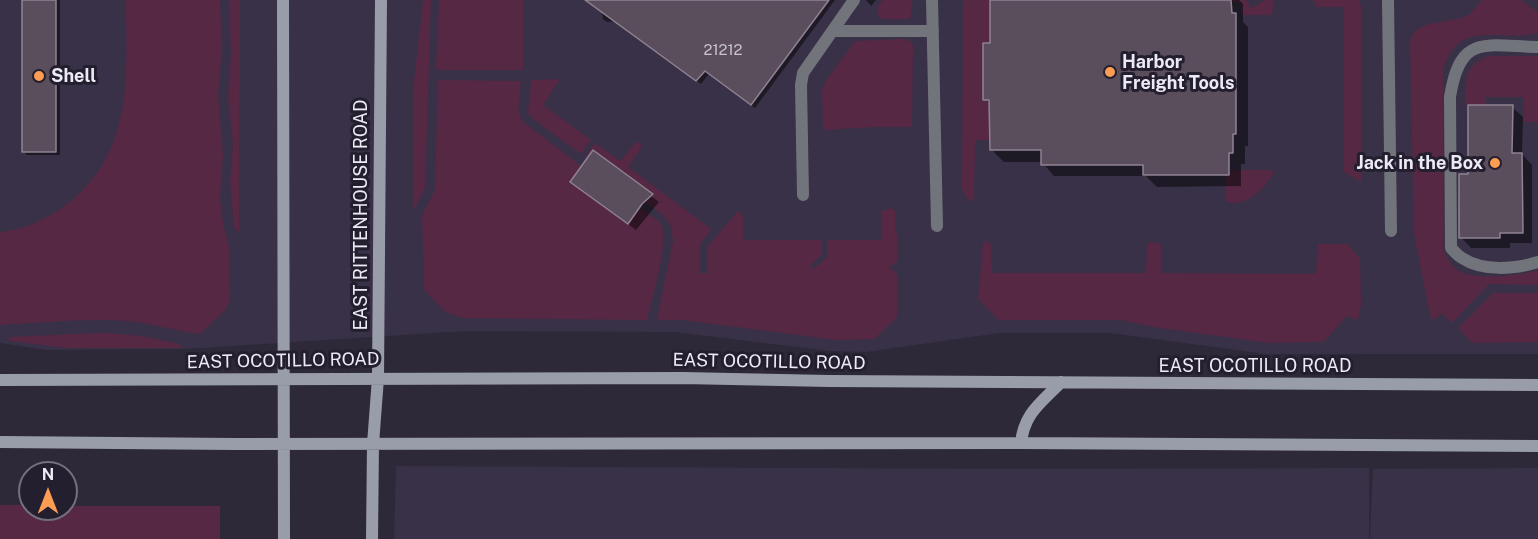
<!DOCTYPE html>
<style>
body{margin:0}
#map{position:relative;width:1538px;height:539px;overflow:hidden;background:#2d2938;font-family:"Public Sans",sans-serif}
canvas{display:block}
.north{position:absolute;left:18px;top:461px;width:60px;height:60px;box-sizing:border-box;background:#231f2e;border:2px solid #74707e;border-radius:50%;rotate:0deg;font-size:16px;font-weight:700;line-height:24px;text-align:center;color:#edeaf5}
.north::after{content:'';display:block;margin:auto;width:21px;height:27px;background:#fc9d53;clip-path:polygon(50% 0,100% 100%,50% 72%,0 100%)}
</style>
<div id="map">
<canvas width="1538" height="539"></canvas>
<div class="north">N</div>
</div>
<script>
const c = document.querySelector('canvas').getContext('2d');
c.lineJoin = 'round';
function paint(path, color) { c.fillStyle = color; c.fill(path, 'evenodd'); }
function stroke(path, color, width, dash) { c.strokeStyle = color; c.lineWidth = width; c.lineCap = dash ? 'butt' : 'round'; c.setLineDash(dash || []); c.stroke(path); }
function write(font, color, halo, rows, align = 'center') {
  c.font = font + ' "Public Sans",sans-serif'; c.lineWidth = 6; c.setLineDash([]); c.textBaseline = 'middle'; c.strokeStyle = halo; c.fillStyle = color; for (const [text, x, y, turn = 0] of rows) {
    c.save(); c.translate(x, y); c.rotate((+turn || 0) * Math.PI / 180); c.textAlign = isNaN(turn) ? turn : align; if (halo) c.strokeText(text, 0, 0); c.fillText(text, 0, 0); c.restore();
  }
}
const built = new Path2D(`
 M0,0H1538V354H1266L1110,333H999L866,352L830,351L674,332L465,331L186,349L46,350L0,343Z
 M396,466L1020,469L1369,468V539H394Z
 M1538,468V539H1370L1373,469Z`);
const green = new Path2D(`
 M126,0H220L222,48L218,95L223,156L220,198L223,224L229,246L230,299L226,309L200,334C175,331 151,323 126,321C84,318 42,323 0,325V232C26,230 51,217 71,201C135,147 126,75 126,0Z
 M229,0H240L239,232L234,228L230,183L233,144L228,98L231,55Z
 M423,0H431L425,188L413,212V91Z
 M439,0H523V70H438L436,68Z
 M883,0H912L911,17L908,19H883L879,17L877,8Z
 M963,0H990V140H975L974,202L968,199L962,189Z
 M1231,0H1246L1251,8L1266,0H1273V12L1271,15H1242V2H1231Z
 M1313,0H1359L1361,6V182L1344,172V7H1317Z
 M1482,0H1521L1538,12V33C1500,43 1458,17 1443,70V247C1446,258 1452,268 1463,273C1477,279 1523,276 1538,270V285L1489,284L1452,323L1443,314L1431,320L1414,234L1410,43C1413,19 1446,24 1464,17L1470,14Z
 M905,39L912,42L913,47L912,127H876L823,130L822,90L825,82L855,41Z
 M1489,56H1538V122H1524V97H1486L1485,105H1465C1465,81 1463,66 1489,56Z
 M560,79L543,105L591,140L581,154L533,119L528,113L531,80Z
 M438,80L521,81L518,111L522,121L581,166L660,222C670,241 652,297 647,320L463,318L445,312L424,289L422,215L435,190Z
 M636,142L641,143V148L628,167L711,229L700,245V273H707V247L737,212H740L743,216V240H822V254L810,266L814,269L827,257V240H882V211L893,208L895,211V231L897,234V262L889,267L897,274V317L874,339L837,340L682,320H657L673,242L671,226L663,215L586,156L595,143L620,161Z
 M1242,170H1271L1274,173C1264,188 1246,209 1226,201L1225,175L1229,174V171Z
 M986,241L991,245L992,273H1146L1147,245L1150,242L1161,244V273L1316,274L1318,244H1347L1360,258L1361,304L1358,320L1347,316L1326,339V341L1320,342L1269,343L1160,328L1121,320H999L978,299L983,242Z
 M1493,293H1538V342L1475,343L1470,341L1458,328Z
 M97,333C126,333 153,337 181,345L183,348H66L10,341L9,339L10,337Z
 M0,505H30V509H66V506H220V539H0Z`);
const shadow = new Path2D(`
 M24,0H60V155H27L24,152Z
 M599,0H835L755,108L709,74L701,84L615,21L607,22L603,19Z
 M866,0H876L871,6Z
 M991,0H1239L1243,4V22L1248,27V146H1245V164H1241V186L1157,187L1146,176H1054L1042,162H1004L992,150L991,105L985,99L991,45Z
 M1512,107L1523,117L1522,154L1532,165V243H1510V248H1471L1461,237L1470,175Z
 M593,152L659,202L636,230L572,181Z`);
const building = new Path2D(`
 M22,0H56V152H22Z
 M585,0H829L751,105L705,71L696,81Z
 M990,0H1231L1232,13H1236V134H1233V153H1229V175H1143V165H1041V150H990L989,100H983V43H990Z
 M1468,105H1513L1512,153H1522L1523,233H1500V238H1459V174H1468Z
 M593,150L653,194L642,204L628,224L570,182Z`);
const lane = new Path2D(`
 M932,0L937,226
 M1388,0L1391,231
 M833,31H933
 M1538,47C1485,46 1460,33 1450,97L1451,248C1454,251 1458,256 1462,258C1483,272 1516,269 1538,262
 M803,195L801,85L803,73L854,0`);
const secondary = new Path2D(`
 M283,0L284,539
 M0,380L683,378L829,381L1538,385
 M0,442L235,444L1021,443L1538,446
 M1021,443C1024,413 1041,403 1061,382
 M372,539L373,444L378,378L381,0`);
const markers = [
 [1110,72,6,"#fc9d53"],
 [39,76,6,"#fc9d53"],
 [1495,163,6,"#fc9d53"]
];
const numberNames = [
 ["21212",723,50]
];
const poiNames = [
 ["Harbor",1122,62],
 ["Freight Tools",1122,83],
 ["Shell",51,76],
 ["Jack in the Box",1483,163,"right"]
];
const streetNames = [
 ["EAST RITTENHOUSE ROAD",361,215,-90],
 ["EAST OCOTILLO ROAD",283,361,-1],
 ["EAST OCOTILLO ROAD",769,362,1],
 ["EAST OCOTILLO ROAD",1255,366]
];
paint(built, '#383147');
paint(green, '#572844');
paint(shadow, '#0007');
paint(building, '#5a4d5c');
stroke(building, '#908292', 1.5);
stroke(lane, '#72747c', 12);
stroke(secondary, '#999daa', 12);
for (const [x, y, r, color] of markers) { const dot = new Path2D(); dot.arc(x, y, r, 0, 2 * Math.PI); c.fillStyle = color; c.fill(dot); stroke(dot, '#231f2e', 2); }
write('15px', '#c8c3cf', null, numberNames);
write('bold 18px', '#edeaf5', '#231f2e', poiNames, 'left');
write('18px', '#edeaf5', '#231f2e', streetNames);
</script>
